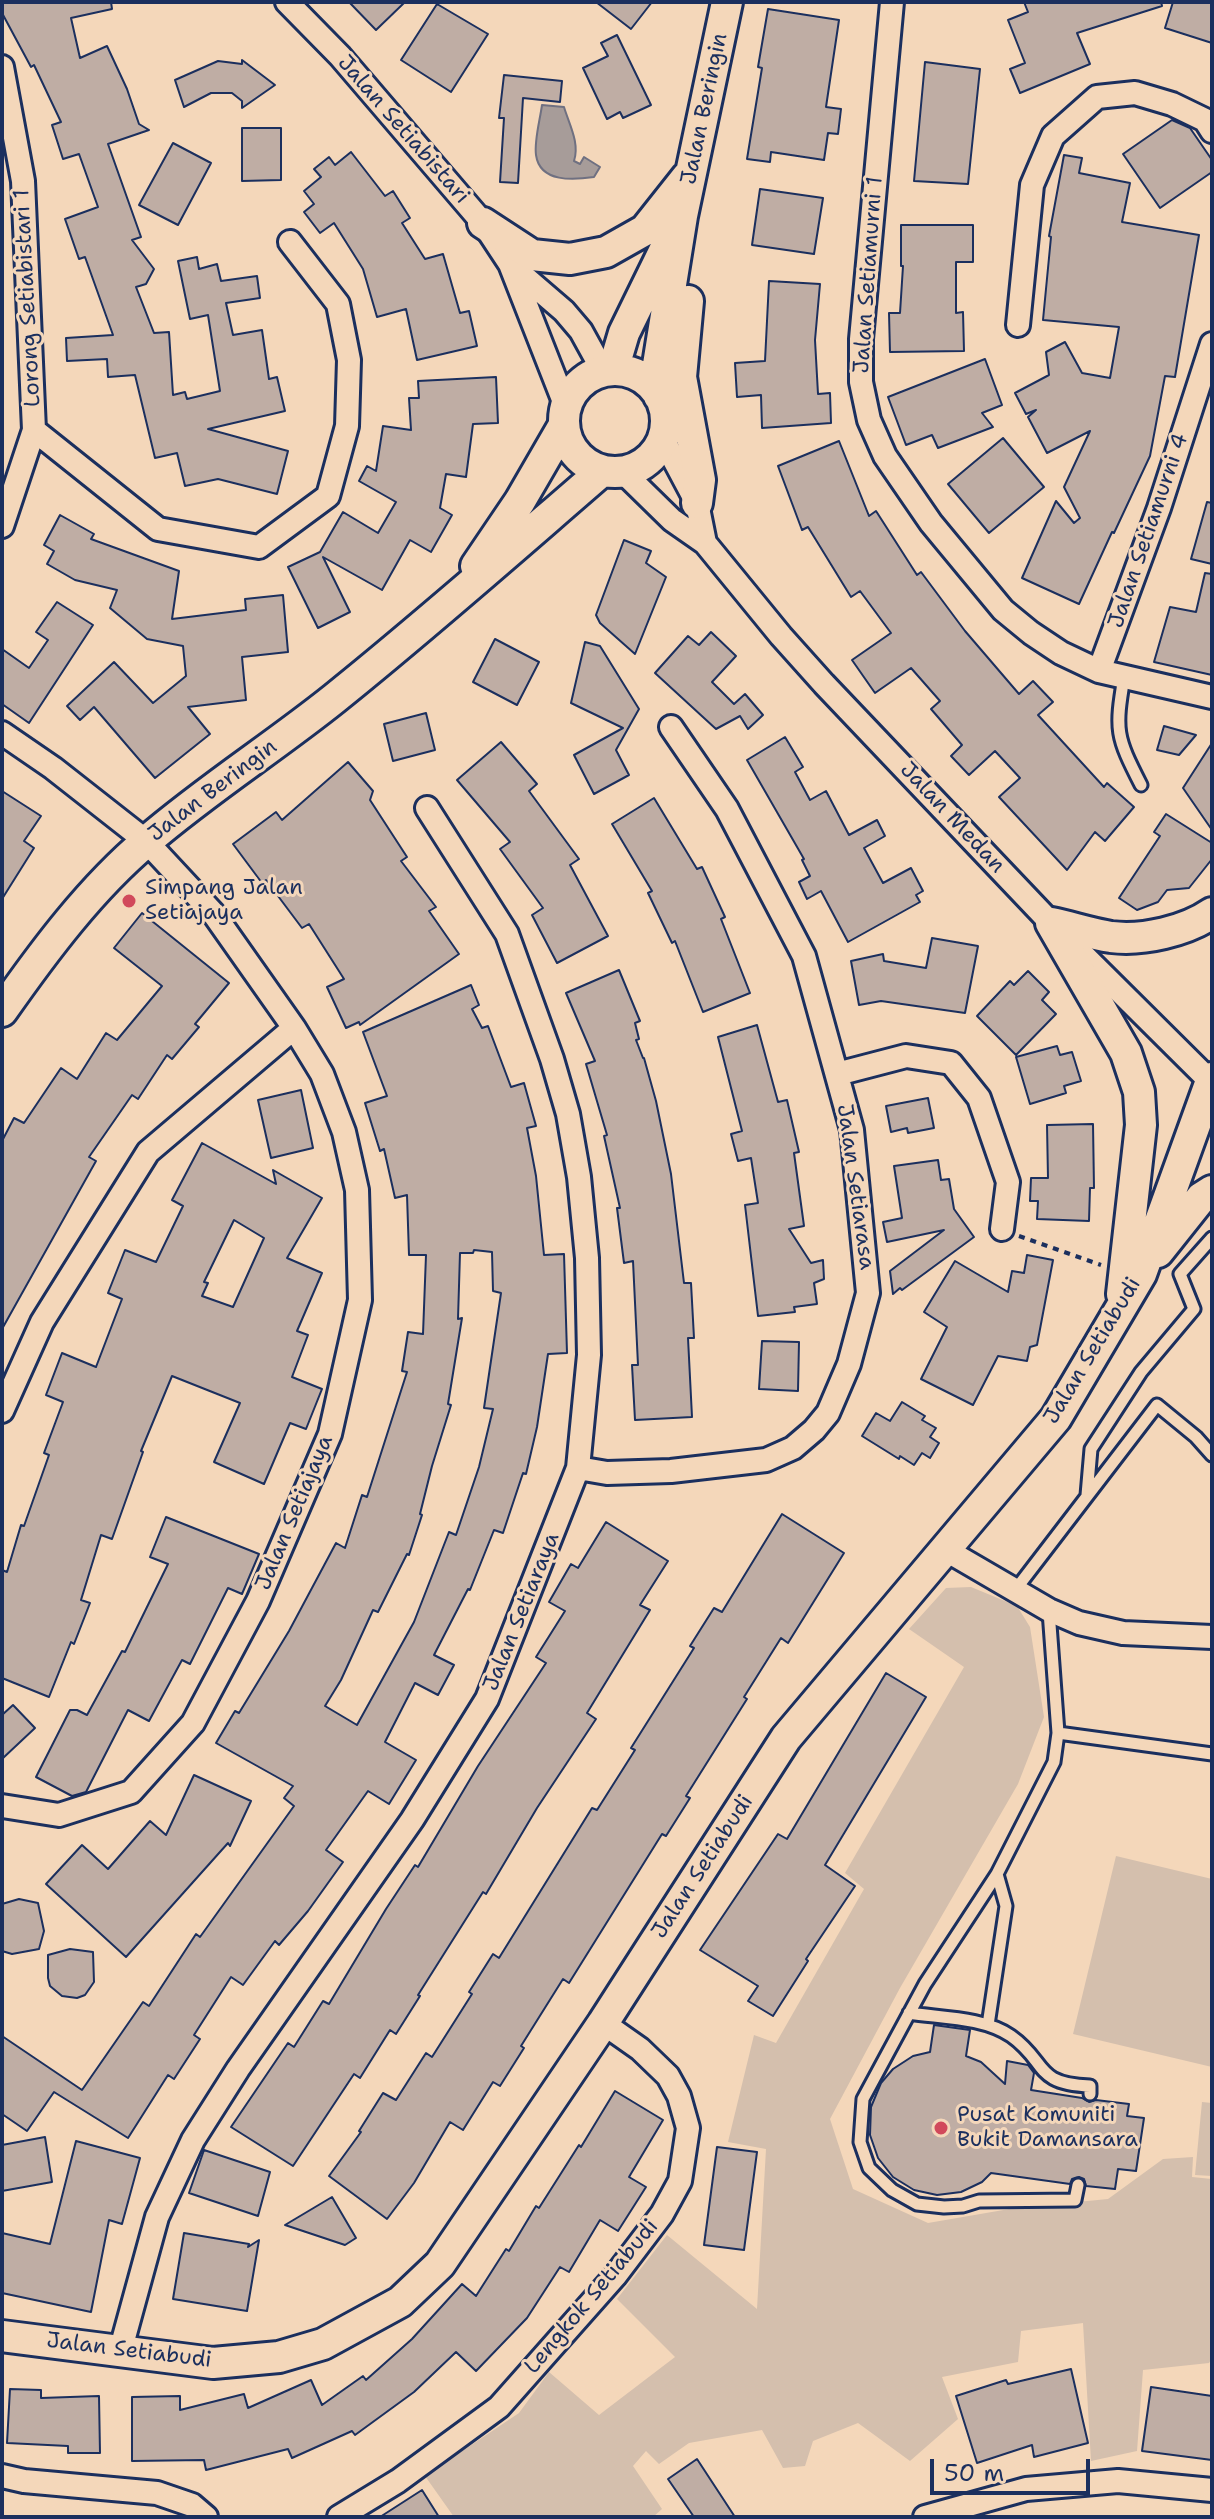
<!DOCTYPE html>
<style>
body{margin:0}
#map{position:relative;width:1214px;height:2519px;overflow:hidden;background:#f4d7ba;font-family:"Shantell Sans",sans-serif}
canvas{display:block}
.frame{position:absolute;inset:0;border:4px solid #1b2f5e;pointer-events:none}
.scale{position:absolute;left:930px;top:2459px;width:160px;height:36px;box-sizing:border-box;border:4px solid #1b2f5e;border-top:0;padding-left:10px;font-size:24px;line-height:28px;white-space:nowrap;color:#1b2f5e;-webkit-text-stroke:6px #f4d7ba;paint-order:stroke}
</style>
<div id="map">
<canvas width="1214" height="2519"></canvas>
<div class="frame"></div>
<div class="scale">50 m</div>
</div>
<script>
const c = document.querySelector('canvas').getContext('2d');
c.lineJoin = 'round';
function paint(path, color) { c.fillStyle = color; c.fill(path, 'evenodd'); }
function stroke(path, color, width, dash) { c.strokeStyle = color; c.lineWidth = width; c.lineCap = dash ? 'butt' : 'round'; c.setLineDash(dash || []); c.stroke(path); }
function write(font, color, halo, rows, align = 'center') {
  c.font = font + ' "Shantell Sans",sans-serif'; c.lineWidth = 6; c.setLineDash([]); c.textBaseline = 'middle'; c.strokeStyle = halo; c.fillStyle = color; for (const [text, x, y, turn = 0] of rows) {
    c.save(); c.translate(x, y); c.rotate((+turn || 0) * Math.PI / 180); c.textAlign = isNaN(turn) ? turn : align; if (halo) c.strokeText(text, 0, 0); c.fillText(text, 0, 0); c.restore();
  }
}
const green = new Path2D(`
 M971,1587L1017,1606L1030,1627L1044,1717L1018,1784L900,1988L830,2119L853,2189L928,2223L1015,2208L1108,2199L1163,2159L1193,2157L1192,2177L1212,2179V2358L1209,2363L1143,2370L1137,2451L1091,2461L1083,2323L1021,2331L1018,2362L942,2377L958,2419L910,2461L858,2423L813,2441L805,2466L783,2468L762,2430L689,2443L659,2464L646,2451L633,2466L662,2509L653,2517H454L425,2476L519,2413L549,2372L599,2415L675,2357L617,2299L667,2235L757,2309L766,2149L728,2142L754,2035L776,2043L864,1889L845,1873L964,1667L909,1629L946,1588Z
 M1116,1856L1212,1879V2067L1073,2034Z
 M1202,2102L1212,2103V2176L1195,2175Z`);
const water = new Path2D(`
 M542,105L564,107C569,124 580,143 574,161L580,164L584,157L600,167L594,177C574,180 540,183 536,155C534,141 540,120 542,105Z`);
const building = new Path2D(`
 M2,2H111L112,9L71,18L80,58L107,46L127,89L139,124L149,130L108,144L141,237L132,240L154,269L146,284L136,287L154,333L169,332L173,395L185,392L187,399L220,391L208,315L190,319L178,261L197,257L199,269L217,264L221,281L257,276L260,298L226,303L233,335L262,330L269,379L277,377L285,411L208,429L288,451L277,494L218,479L185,486L177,453L155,458L135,375L108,377L107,359L67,361L66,338L113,335L85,257L79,259L65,219L98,207L79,154L63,159L52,125L61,122L34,65L31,67L2,13Z
 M349,2H405L376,30Z
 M596,2H652L631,29Z
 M1024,2H1161L1162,6L1077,33L1090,64L1020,93L1010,69L1025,63L1008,20L1028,12Z
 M1173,2H1212V43L1165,28Z
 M437,4L488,34L451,92L401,60Z
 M768,9L839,20L826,107L841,109L838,134L828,133L824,160L771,152L770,162L747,159L762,68L758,67Z
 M617,35L651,105L623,118L620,112L607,119L583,68L608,56L601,43Z
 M242,60L275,85L242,108V101L232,93H211L184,107L175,80L218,61L242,64Z
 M925,62L980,69L968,184L914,181Z
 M504,75L562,81L560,102L523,98L518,183L500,182L504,118H499Z
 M1172,120L1190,128L1212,160V172L1160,208L1123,154Z
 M242,128H281V180L242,181Z
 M173,143L211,163L178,225L139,205Z
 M351,152L385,196L393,191L410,218L402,223L425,259L443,254L460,313L469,311L477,346L417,360L406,309L377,317L363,269L334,223L320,233L304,212L314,204L304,191L321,177L314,169L329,157L335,165Z
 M1064,155L1082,158L1079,173L1130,183L1122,222L1199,235L1175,377L1165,376L1150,456L1114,533L1112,532L1079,604L1022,578L1056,501L1074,523L1080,518L1064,487L1090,431L1047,453L1028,417L1036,410L1026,414L1015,393L1049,375L1046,352L1065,342L1082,373L1110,378L1119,327L1043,320L1051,237L1049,236Z
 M760,189L823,198L814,254L752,245Z
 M901,225H973V262H956V313L963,312L964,351L890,352L889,313H900L903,266H901Z
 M769,281L820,284L815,340L818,394L830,393L831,423L762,428L761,395L737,397L735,363L765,361Z
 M985,359L1002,405L982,413L993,427L938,448L932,435L906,445L888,397Z
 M496,377L498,423L473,424L466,477L446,474L440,508L452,515L431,552L410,540L382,590L323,557L350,612L318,628L288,567L320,552L343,512L378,533L396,502L359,481L367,466L376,471L383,426L411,430L409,398H419L418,381Z
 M1003,438L1044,487L989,533L948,484Z
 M839,441L869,516L876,511L917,575L921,572L965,631L1019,694L1033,681L1053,702L1038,715L1104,787L1107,783L1134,807L1105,841L1095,832L1067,870L999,797L1020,778L995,751L969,775L951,756L962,745L931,709L940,701L911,668L875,693L852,660L891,633L860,591L851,597L808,527L802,530L778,466Z
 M1207,502L1212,503V564L1191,559Z
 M60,515L94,534L91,539L179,571L172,619L246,610L245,599L283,595L288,652L242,657L246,700L188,707L210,734L155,778L94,707L80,720L67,706L114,662L153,703L186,676L183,646L147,639L110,608L117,590L75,580L47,564L54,551L44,545Z
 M624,540L651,551L646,563L666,577L635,654L600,623L596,615Z
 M1205,573L1212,574V675L1154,662L1170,607L1196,612Z
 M57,602L93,625L29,723L2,704V649L29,668L48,640L36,632Z
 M711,632L736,656L712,682L734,704L745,694L763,715L748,729L740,716L716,729L655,673L688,636L699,645Z
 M495,639L539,662L517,705L473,682Z
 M585,642L600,646L639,709L616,750L629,775L594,794L574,755L623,728L571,703Z
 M426,713L435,750L393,761L384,724Z
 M1164,726L1196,735L1179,755L1157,750Z
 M785,737L803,767L795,772L810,800L826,791L849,835L877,820L885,836L864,848L883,883L911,868L923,891L916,895L920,902L848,942L821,891L807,899L799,882L810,876L802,860L804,859L747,760Z
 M501,742L537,784L529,791L579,859L570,865L608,936L557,963L532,915L543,908L500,849L510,842L457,780Z
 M1212,743V830L1183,788Z
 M348,762L373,791L370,800L407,857L401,861L436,907L429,911L459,954L360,1025L359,1022L346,1028L327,987L344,979L309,924L302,928L266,880L262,883L233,844L276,812L282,820Z
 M2,791L41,816L24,841L34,848L2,899Z
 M654,798L697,869L702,867L725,917L721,919L750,993L703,1012L675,941L672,943L648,893L652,891L612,824Z
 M1166,814L1212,843V859L1189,888L1167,890L1158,902L1137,910L1119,898L1160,836L1154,832Z
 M142,913L229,983L195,1024L199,1027L172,1059L167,1055L138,1099L132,1095L89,1157L96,1161L2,1329V1141L14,1118L24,1123L61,1068L77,1079L106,1033L117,1040L162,986L114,948Z
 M932,938L978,946L965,1013L881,1001L859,1005L851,961L883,954L884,961L926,968Z
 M619,970L640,1021L635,1023L639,1039L636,1040L643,1058H644L656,1101L671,1174L684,1283H691L694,1338H688L692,1417L635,1420L632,1365H638L633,1261L624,1263L617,1208H620L604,1136L607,1135L586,1064L595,1061L566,993Z
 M1028,971L1049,992L1042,1000L1056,1014L1016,1055L977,1016L1010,981L1014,985Z
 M471,985L479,1005L472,1009L482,1028L488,1026L511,1087L524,1083L536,1126L527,1128L536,1176L544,1255L564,1254L567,1353L548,1354L537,1427L526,1474L523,1473L503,1533L494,1530L470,1590L468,1589L434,1655L454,1665L438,1695L415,1683L385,1742L416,1760L389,1804L368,1791L326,1850L343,1862L308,1911L279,1945L275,1941L243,1985L231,1977L194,2035L200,2039L174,2079L168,2075L128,2138L54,2092L27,2131L2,2114V2036L82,2090L143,2002L149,2006L196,1934L200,1937L294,1806L284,1798L293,1786L216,1743L235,1711L239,1713L289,1631L336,1543L345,1548L362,1495L367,1497L407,1372L402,1371L408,1332L423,1334L426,1255H409L407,1195L395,1198L384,1149L380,1151L365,1103L387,1096L363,1032ZM474,1250L492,1252L493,1291L501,1293L484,1408L493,1409L479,1467L456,1535L449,1532L414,1622L357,1725L325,1706L341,1680L373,1610L378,1612L407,1554L409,1555L422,1515L420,1514L432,1466L451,1405L448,1404L462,1318L458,1319L460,1253H473Z
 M757,1025L778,1102L787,1100L799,1152L794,1153L804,1226L789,1229L811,1263L823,1260L824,1279L814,1283L817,1304L794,1307L795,1312L758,1316L745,1205L758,1203L751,1158L738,1161L731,1134L742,1131L718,1037Z
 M1057,1046L1060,1055L1072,1052L1081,1081L1064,1086L1066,1093L1030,1104L1016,1057Z
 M301,1090L313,1148L271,1158L258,1100Z
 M928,1098L934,1128L908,1133L907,1128L891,1132L886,1106Z
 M1093,1124L1094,1188H1090L1089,1221L1037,1219L1038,1201H1030L1031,1178H1048L1047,1125Z
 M202,1143L276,1184L273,1170L322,1198L287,1258L322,1273L297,1331L308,1335L292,1377L322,1389L306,1429L290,1423L264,1484L214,1462L240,1403L172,1376L141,1451L143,1452L112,1539L101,1535L81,1600L90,1603L74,1644L71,1642L49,1697L2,1678V1570L7,1572L21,1525L24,1526L49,1455L44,1453L63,1402L46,1395L62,1353L96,1367L122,1299L108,1293L125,1250L156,1262L183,1206L172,1200ZM234,1220L264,1238L233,1307L202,1296L208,1283L204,1282Z
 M938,1160L941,1180L949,1179L954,1209L974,1237L902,1290L900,1288L893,1294L890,1271L944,1230L887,1242L883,1222L902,1218L894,1166Z
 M1027,1255L1053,1260L1037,1345L1030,1347L1027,1361L998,1356L973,1405L921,1379L947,1327L924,1312L955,1261L1008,1292L1012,1271L1024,1273Z
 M762,1341L799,1342L798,1391L759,1389Z
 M902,1402L925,1416L922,1420L936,1428L930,1437L939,1443L930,1458L922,1453L914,1465L900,1456L899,1459L862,1436L876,1413L890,1421Z
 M782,1514L844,1553L788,1643L781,1638L744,1697L747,1699L686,1796L690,1798L666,1836L662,1834L569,1983L563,1979L521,2046L524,2048L500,2086L493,2082L463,2130L450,2122L414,2183L387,2219L329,2176L361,2132L359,2131L383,2093L396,2100L426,2053L432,2057L472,1994L469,1992L493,1954L499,1958L592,1808L597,1810L635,1750L631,1748L694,1648L690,1646L714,1608L722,1612Z
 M166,1517L259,1554L242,1594L228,1588L190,1664L182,1660L149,1721L128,1710L86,1792L72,1796L36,1777L70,1710H77L87,1715L122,1651L125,1652L168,1564L150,1557Z
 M606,1522L668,1561L640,1605L650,1610L587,1713L596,1719L537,1808L486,1894L483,1892L418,1995L420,1996L396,2034L390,2030L360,2078L354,2074L293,2166L231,2127L288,2043L294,2047L323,2001L329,2004L386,1909L415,1865L418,1867L478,1766L546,1663L536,1657L565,1611L549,1602L571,1564L578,1568Z
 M886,1673L926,1697L825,1865L855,1886L806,1959L808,1961L773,2016L748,2001L758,1986L700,1950L778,1834L787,1839Z
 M13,1705L35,1728L2,1759V1715Z
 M194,1775L251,1801L230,1846L228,1843L126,1957L46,1884L82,1845L108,1869L150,1821L166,1835Z
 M19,1899L38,1903L44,1931L39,1949L12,1954L2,1951V1904Z
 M70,1949L93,1952L94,1982L85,1995L77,1998L62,1996L50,1986L48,1978V1955Z
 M934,2025L970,2030L966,2056L981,2062L1005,2084L1007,2061L1028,2065L1034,2073L1031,2090L1082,2098L1089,2102L1096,2100L1129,2104L1127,2116L1144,2118L1136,2171L1118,2169L1115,2189L1086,2186L1084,2179L1079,2177L1072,2179L1070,2184L991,2173L982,2182L961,2192L937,2195L914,2190L893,2177L878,2158L870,2135L871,2107L881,2083L893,2069L913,2056L930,2052Z
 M615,2091L663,2120L629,2177L646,2187L618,2231L600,2220L569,2272L560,2267L527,2318L476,2371L456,2352L414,2392L355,2435L352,2431L292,2458L288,2449L206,2470L204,2460L132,2461V2397L180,2396V2410L244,2394L248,2408L311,2380L322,2405L363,2376L366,2380L412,2339L462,2284L476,2296L506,2249L509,2251L536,2206L539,2208L579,2145L581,2147Z
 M45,2137L52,2182L2,2191V2145Z
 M76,2141L140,2158L122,2224L109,2220L91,2312L2,2293V2233L50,2244Z
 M717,2147L757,2152L744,2250L704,2245Z
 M204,2150L270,2172L258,2216L189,2193Z
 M332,2197L356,2238L345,2245L285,2225Z
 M184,2233L249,2244L248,2247L259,2240L247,2311L173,2299Z
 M1071,2369L1088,2443L1034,2457L1032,2445L977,2463L956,2396L1006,2380L1008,2384Z
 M1151,2387L1212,2396V2460L1142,2451Z
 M10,2389L41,2390V2398L99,2396L100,2453H68V2446L7,2443Z
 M697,2459L735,2517H694L668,2479Z
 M422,2490L439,2517H380Z`);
const path = new Path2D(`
 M1019,1236L1101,1265`);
const lane = new Path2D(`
 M1124,677C1115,731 1116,736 1141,785
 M1087,1495L1091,1449L1141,1372L1194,1309L1180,1274L1212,1238
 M1016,1589L1157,1405L1196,1437L1212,1455
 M1049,1611L1058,1733L1054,1762L997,1874L925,1984L863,2099L860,2142L869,2168L892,2190L917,2204L944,2207L963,2206L979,2201L1075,2200L1078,2185
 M1058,1733L1212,1754
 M909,2013C941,2018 983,2017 1011,2036C1048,2062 1033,2084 1090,2086V2094
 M988,2025L1006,1906L997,1874`);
const street = new Path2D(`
 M287,2L340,56L483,223L510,264L566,407
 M892,2L861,339V382L869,420L885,456L931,523L1003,610L1031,633L1061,653L1099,671L1212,697
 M2,67L23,181L34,430L2,526
 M514,268L564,311L581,331L603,371
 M1018,325L1032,185L1053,136L1097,97L1135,93L1172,104L1205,120L1212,131
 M34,430L158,529L259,547L328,496L347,426L349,360L338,304L290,242
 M663,439L697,503L705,543
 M623,472L672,520L705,543L781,636L824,684L1051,923L1211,1082
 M1099,671L1159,508L1212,344
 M2,733L53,768L146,841L213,913L294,1028L322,1074L344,1132L357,1190L360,1300L330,1434L258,1601L193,1723L131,1792L59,1815L2,1806
 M837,1074L906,1056L951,1063L979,1098L1008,1182L1002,1229
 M2,1411L42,1322L148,1152L294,1028
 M578,1468L607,1473L671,1471L766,1460L793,1448L814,1430L828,1413L849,1364L868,1293L852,1130L804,956L727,809L671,727
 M946,1550L1049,1610L1079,1623L1123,1633L1212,1637
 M120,2352L157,2217L193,2140L238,2069L412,1820L487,1699L578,1468L589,1355L587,1258L579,1177L568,1114L552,1059L507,934L427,808
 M2,2476L24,2481L157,2493L192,2505L206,2517
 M339,2517L398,2481L499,2407L615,2276L662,2214L680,2181L688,2128L679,2096L668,2076L640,2049L603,2023
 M925,2517L1026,2489L1118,2481L1212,2490`);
const secondary = new Path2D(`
 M483,223L532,255L570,259L606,252L645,230L687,177
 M688,301L681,377L700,480L697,503
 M613,370L624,333L668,243
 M564 421a51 51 0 1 1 102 0a51 51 0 1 1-102 0Z
 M659,396L658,365L682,216L727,2
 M476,566L520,501L564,425
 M1051,923L1126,1053L1139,1092L1141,1125L1122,1294
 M1051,923C1071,927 1091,934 1111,937C1143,941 1186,931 1212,913
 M2,1011C44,951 91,888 147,841C206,790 274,747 335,698C426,625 514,547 602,471
 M1158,1252L1201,1198L1212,1191
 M2,2336L213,2363L279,2357L323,2344L400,2302L440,2264L603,2023L786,1738L1056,1418L1141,1274L1212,1078`);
const markers = [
 [129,901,8,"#d1495b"],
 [941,2128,8,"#d1495b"]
];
const streetNames = [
 ["Jalan Beringin",705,109,-78],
 ["Jalan Setiabistari",403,130,49],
 ["Jalan Setiamurni 1",869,275,-86],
 ["Lorong Setiabistari 1",28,298,-93],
 ["Jalan Setiamurni 4",1149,531,-71],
 ["Jalan Beringin",213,791,-37],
 ["Jalan Medan",952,818,47],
 ["Jalan Setiarasa",855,1187,82],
 ["Jalan Setiabudi",1093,1351,-59],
 ["Jalan Setiajaya",295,1513,-67],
 ["Jalan Setiaraya",522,1612,-68],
 ["Jalan Setiabudi",703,1867,-57],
 ["Lengkok Setiabudi",592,2297,-50],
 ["Jalan Setiabudi",129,2351,7]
];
const poiNames = [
 ["Simpang Jalan",145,888],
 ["Setiajaya",145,913],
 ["Pusat Komuniti",957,2115],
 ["Bukit Damansara",957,2140]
];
paint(green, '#d4bfad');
paint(water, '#a79c99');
stroke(water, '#6f7081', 2);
paint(building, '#bfada4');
stroke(building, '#1b2f5e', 2);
stroke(lane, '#1b2f5e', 17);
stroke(street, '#1b2f5e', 28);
stroke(secondary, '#1b2f5e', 36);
stroke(path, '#1b2f5e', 4, [6, 6]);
stroke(lane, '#f4d7ba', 11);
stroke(street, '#f4d7ba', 22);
stroke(secondary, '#f4d7ba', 30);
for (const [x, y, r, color] of markers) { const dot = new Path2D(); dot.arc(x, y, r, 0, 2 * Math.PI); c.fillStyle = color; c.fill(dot); stroke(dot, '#f4d7ba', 3); }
write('22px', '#1b2f5e', '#f4d7ba', streetNames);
write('22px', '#1b2f5e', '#f4d7ba', poiNames, 'left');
</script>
